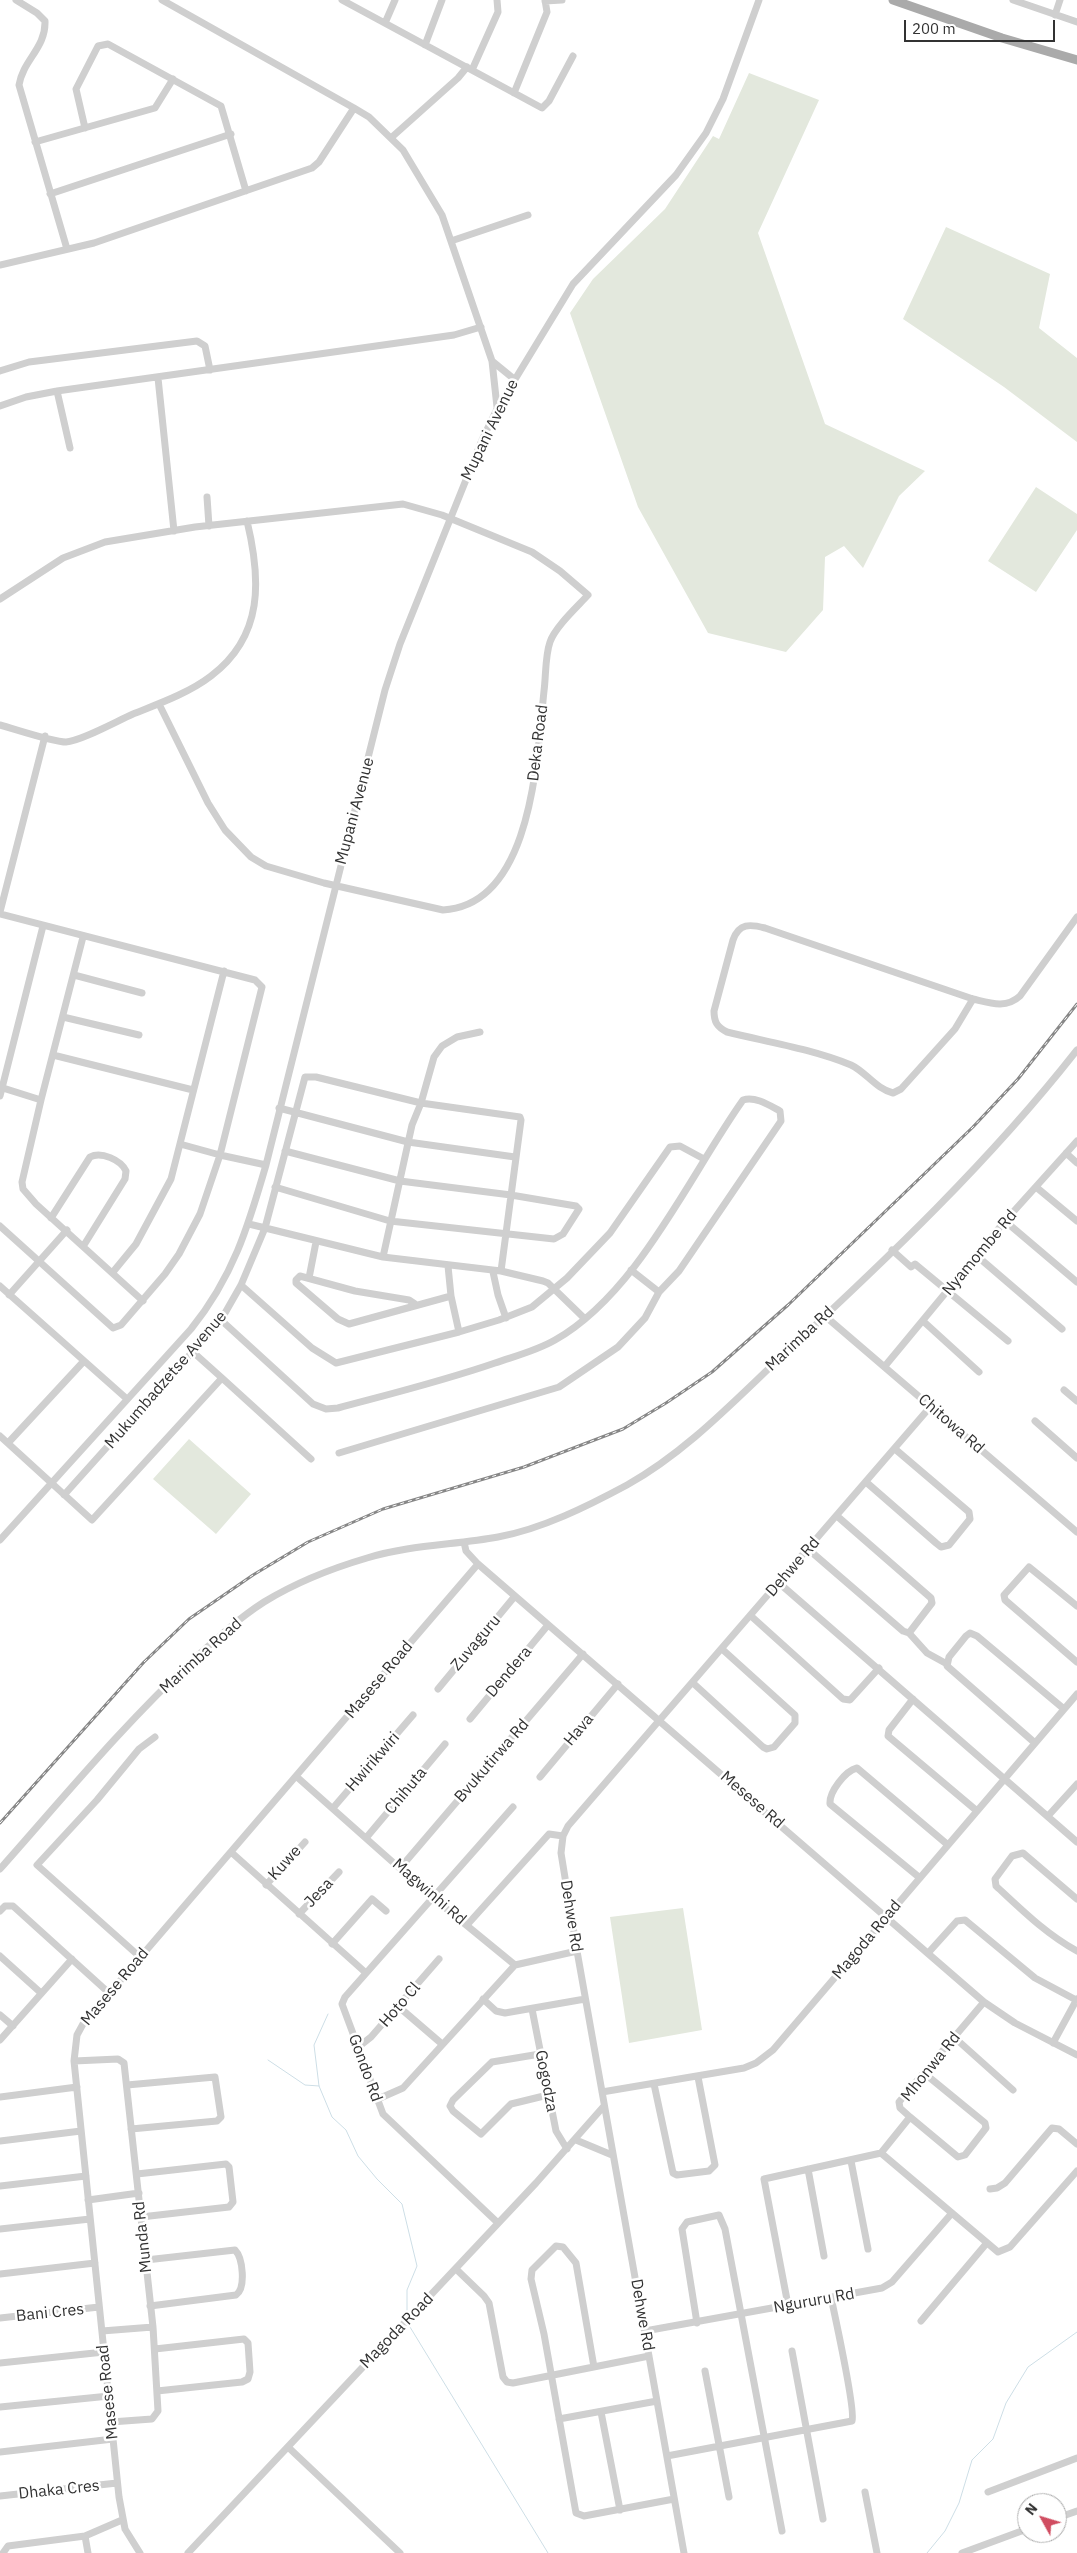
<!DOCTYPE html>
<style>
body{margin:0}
#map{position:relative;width:1077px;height:2553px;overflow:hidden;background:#fff;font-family:"IBM Plex Sans",sans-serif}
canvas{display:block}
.north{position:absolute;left:1017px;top:2493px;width:50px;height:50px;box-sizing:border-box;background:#fff;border:1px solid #adadad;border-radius:50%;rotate:309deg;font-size:14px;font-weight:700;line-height:20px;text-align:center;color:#323232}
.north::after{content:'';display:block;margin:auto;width:18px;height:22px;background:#d04d61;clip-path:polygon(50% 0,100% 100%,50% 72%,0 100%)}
.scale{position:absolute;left:904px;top:20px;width:151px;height:22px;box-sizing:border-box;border:2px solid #323232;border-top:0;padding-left:6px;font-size:15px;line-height:18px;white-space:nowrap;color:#323232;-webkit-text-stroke:4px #fff;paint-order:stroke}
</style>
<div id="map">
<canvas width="1077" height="2553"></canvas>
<div class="north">N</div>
<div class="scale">200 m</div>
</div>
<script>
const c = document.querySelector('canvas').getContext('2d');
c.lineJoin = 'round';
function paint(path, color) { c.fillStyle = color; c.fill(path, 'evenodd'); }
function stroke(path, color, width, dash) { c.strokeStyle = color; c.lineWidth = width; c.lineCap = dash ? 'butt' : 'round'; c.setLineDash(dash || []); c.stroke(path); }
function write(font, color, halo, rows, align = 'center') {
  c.font = font + ' "IBM Plex Sans",sans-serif'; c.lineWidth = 5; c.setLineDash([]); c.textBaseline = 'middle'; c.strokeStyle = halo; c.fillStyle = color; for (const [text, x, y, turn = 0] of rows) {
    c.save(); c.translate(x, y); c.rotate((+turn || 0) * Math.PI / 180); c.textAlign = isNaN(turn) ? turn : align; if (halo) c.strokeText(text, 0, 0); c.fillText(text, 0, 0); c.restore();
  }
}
const green = new Path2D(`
 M749,73L819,100L758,233L825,424L925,471L899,496L863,568L844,546L825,557L823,610L786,652L708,633L638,507L570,313L593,279L665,209L713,136L719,139Z
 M946,227L1050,274L1039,328L1077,358V442L1004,387L903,319Z
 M1036,487L1077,514V530L1036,592L988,561Z
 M189,1439L251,1494L216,1534L153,1479Z
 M683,1908L702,2030L629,2043L610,1917Z`);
const stream = new Path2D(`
 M328,2014L314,2045L319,2086L332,2117L346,2130L358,2156L377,2179L402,2204L417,2266L407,2290V2315
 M268,2060L305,2085L319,2086
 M410,2327L548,2553
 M927,2553L945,2531L959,2503L972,2460L993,2439L1006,2403L1028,2367L1077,2332`);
const minor = new Path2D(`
 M16,0L37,13L45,21C46,48 23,60 19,85L67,249
 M162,0L354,108L369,117L403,150L442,215L492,361L497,407
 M342,0L542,108L549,101L573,56
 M1013,0L1077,22
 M545,1L562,0
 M1055,15L1060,0
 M385,23L395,0
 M425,45L442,0
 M472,70L498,12L497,0
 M514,93L547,12L545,0
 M85,128L76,89L98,46L108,44L221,106L246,191
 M392,137L458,78L467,67
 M35,142L155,108L173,79
 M50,194L231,134
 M451,241L528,215
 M0,265L94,243L312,168L319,162L354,108
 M492,361L514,379
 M0,371L29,362L197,341L205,346L210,370
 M158,378L174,531
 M57,391L70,448
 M0,406L26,397L57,391L454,335L481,327
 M207,497L209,526
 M0,599L63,558L105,542L195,527L403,504L442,515L532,552L560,571L588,595C577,607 555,627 550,642C545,656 546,676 544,691C537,756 533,905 443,910L324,883L266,866L251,857L225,830L208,803L159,704
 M0,725C15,729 53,742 66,742C81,741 117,721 133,714C158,704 189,693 211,676C264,636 261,579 247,521
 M0,912L45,736
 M0,914L255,980L262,987L220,1155L200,1214L179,1254L165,1274L121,1325L113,1328L0,1226
 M74,975L142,993
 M973,999L955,1029L901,1089L893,1093C876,1089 866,1072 851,1065C812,1049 768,1042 727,1032C717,1027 714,1022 714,1011L733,940C739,923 750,924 765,928L973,999C990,1003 1006,1009 1020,996L1077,917
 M63,1017L139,1035
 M53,1055L193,1090
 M0,1087L41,1100L83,937
 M0,1096L43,926
 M41,1100L22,1182L23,1189L36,1204L143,1301
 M279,1108L408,1142L515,1157
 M180,1144L220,1155L266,1165
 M1066,1153L1077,1163
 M275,1187L390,1221L554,1239L563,1234L579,1209L576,1206L511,1195L400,1181L285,1151
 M1036,1187L1077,1221
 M51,1218L90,1157C101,1151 121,1160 126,1171L125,1179L84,1245
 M1005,1221L1077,1282
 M249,1224L383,1257L501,1271L543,1281L548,1283L584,1318
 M892,1250L911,1267L915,1264L1008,1341
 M977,1256L1062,1329
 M383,1257L412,1125L421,1103L434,1057L442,1046L457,1037L480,1032
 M448,1266L451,1296L459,1332
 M631,1270L659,1292
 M113,1272L136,1244L171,1179L224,971
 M493,1272L498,1295L506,1318
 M309,1278L316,1242
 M241,1285L312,1348L336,1363L459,1332L499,1320L532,1307L567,1278L610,1233L670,1147L680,1146L704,1159
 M0,1286L127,1399
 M9,1295L67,1230
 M415,1304L409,1300L355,1291L300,1276L296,1280V1283L338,1319L349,1324L451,1296
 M825,1316L1077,1532
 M221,1320L313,1404L326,1409L338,1408C390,1394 443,1381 495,1363C515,1356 536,1351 555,1340C638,1293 689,1176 743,1100C755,1096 769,1105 780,1111L781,1121L679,1271L659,1292L645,1318L618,1347L559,1387L339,1453
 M923,1321L979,1372
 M885,1366L1005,1221L1077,1141
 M222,1378L311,1459
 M1064,1390L1077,1401
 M1035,1421L1077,1458
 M0,1436L92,1520L222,1378L193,1352
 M8,1443L84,1361
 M866,1482L936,1543L941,1547L949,1545L970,1519L969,1512L895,1449
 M64,1495L221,1320L241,1285L265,1228L305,1077H316L421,1103L520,1117L521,1120L501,1271
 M0,1540L191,1329C233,1277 248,1227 266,1165L385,690L400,644L482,440L497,409L573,284L676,175L706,133L723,99L759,0
 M464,1542L466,1551L478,1564L984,2002L1015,2023L1077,2055
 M808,1549L903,1631L909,1633L932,1603L931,1598L837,1516
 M779,1583L1077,1842
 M1077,1606L1029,1567L1004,1595L1005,1600L1077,1662
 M751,1616L843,1699L850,1700L879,1668
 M909,1633L927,1653L947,1664
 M693,1683L763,1747L767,1749L774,1747L795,1723V1715L722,1649
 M438,1689L515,1596
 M913,1699L889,1730L888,1736L977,1811
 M470,1719L548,1625
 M1035,1743L947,1666L949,1657L966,1636L970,1633L977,1636L1064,1709
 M297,1777L432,1897L515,1965L577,1951
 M540,1777L618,1684
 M333,1808L413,1715
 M1048,1816L1077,1784
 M366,1838L445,1744
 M231,1852L366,1973
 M401,1867L583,1654
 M0,1869C63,1798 124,1724 194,1659C216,1639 239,1618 264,1602C295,1583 333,1568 367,1558C409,1545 454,1545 498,1537C542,1529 588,1506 627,1485C686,1452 733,1402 782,1356C886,1260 990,1161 1077,1050
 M920,1878L830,1804C829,1792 845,1771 857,1768L948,1845
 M266,1885L305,1842
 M1077,1899L1023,1853L1012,1856L995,1879L996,1886C1022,1910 1046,1934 1077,1951
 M0,1911L5,1906H13L109,1993
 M299,1914L339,1872
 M467,1925L549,1834L563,1836
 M332,1944L372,1899L386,1911
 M929,1952L957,1921L965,1920L1035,1978L1076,2000
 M0,1956L41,1993
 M140,1957L37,1865L97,1800L139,1749L155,1737
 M483,1999L496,2011L505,2013L585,1999
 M399,2007L442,2044
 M532,2009L556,2131L567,2149
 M0,2015L13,2026
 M955,2038L1013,2090
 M0,2040L72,1959
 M1053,2043L1077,1999
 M357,2048L371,2037L439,1959
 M540,2054L492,2062L453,2100L450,2106L453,2111L481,2134L511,2104L548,2095
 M74,2061L118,2059L124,2063L153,2327L158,2411L152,2419L111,2422
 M654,2084L673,2173L677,2175L709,2171L715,2165L698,2077
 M127,2085L215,2077L221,2117L217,2121L131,2129
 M602,2092L744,2068L756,2063L773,2050L1077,1694
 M0,2097L77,2087
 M378,2099L403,2088L515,1965
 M910,2117L958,2157L965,2155L986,2128L985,2123L924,2073
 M576,2140L612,2155
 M0,2141L81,2131
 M881,2153L998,2252L1010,2247L1077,2171
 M851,2161L868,2249
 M808,2169L824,2256
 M137,2174L226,2164L229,2167L233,2202L229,2207L141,2217
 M0,2186L86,2176
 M990,2189L997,2188L1005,2183L1052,2128L1059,2129L1077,2144
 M88,2200L139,2193
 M498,2223L383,2114L342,2004L345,1997L513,1807
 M0,2229L90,2219
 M146,2260L235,2250C243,2258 246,2288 236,2295L150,2306
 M456,2269L484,2296L489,2303L503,2377L507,2382L513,2383L649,2356
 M0,2274L95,2263
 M788,2305L764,2179L881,2153L910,2117L900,2108L899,2102L984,2002
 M0,2318L99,2307
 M921,2321L986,2244
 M697,2323L682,2229L687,2222L719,2215L725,2229L782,2531
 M102,2331L153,2327
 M645,2331L882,2288L892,2282L952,2213
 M155,2349L244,2339L248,2343L250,2372L248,2379L242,2382L157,2391
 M792,2351L823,2519
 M0,2363L104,2352
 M594,2367L576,2263L563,2247L556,2246L532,2270L531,2279L544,2334L576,2513L584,2516L674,2499
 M705,2371L729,2497
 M0,2407L109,2396
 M601,2412L620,2510
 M559,2419L657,2401
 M288,2447L400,2553
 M0,2452L113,2439
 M667,2456L852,2421C856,2410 835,2317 831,2297
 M865,2492L877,2553
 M988,2492L1077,2458
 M0,2496L117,2483
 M1057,2518L1077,2511
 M85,2536L88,2553
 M3,2553L8,2546L85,2536L122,2520
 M140,2553L125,2529L119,2497L74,2061L77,2035L83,2024L478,1564
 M188,2553L536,2183L604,2106
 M684,2553L577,1951L561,1853L563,1836L568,1826L931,1406
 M962,2553L1027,2529`);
const major = new Path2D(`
 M893,0L1002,38L1077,60`);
const rail = new Path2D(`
 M0,1823L144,1662L189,1619L253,1575L308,1542L383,1509L524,1467L623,1429L666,1403L712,1372L788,1305L973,1127L1018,1079L1077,1004`);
const streetNames = [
 ["Mupani Avenue",490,430,-64],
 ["Deka Road",538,743,-83],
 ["Mupani Avenue",355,811,-75],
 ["Nyamombe Rd",980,1253,-50],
 ["Marimba Rd",800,1339,-43],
 ["Mukumbadzetse Avenue",166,1380,-49],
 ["Chitowa Rd",951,1424,41],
 ["Dehwe Rd",793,1567,-49],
 ["Zuvaguru",476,1643,-50],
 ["Marimba Road",201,1656,-42],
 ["Dendera",509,1672,-50],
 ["Masese Road",379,1680,-50],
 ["Hava",579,1730,-50],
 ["Bvukutirwa Rd",492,1761,-49],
 ["Hwirikwiri",373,1762,-49],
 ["Chihuta",406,1791,-50],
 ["Mesese Rd",752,1800,41],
 ["Kuwe",285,1863,-48],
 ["Magwinhi Rd",429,1892,41],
 ["Jesa",319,1893,-47],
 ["Dehwe Rd",571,1916,81],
 ["Magoda Road",867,1940,-50],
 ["Masese Road",115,1987,-50],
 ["Hoto Cl",400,2005,-49],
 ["Mhonwa Rd",931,2067,-51],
 ["Gondo Rd",365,2068,70],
 ["Gogodza",546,2081,79],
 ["Munda Rd",143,2237,-96],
 ["Ngururu Rd",814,2301,-10],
 ["Bani Cres",50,2313,-6],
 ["Dehwe Rd",642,2315,80],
 ["Magoda Road",397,2331,-46],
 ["Masese Road",108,2392,-96],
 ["Dhaka Cres",59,2490,-6]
];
paint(green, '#e3e8dd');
stroke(stream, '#cddee6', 1);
stroke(minor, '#cfcfcf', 7);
stroke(major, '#aaa', 9);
stroke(rail, '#878787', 3);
stroke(rail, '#fff', 1, [4]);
write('16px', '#323232', '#fff', streetNames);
</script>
